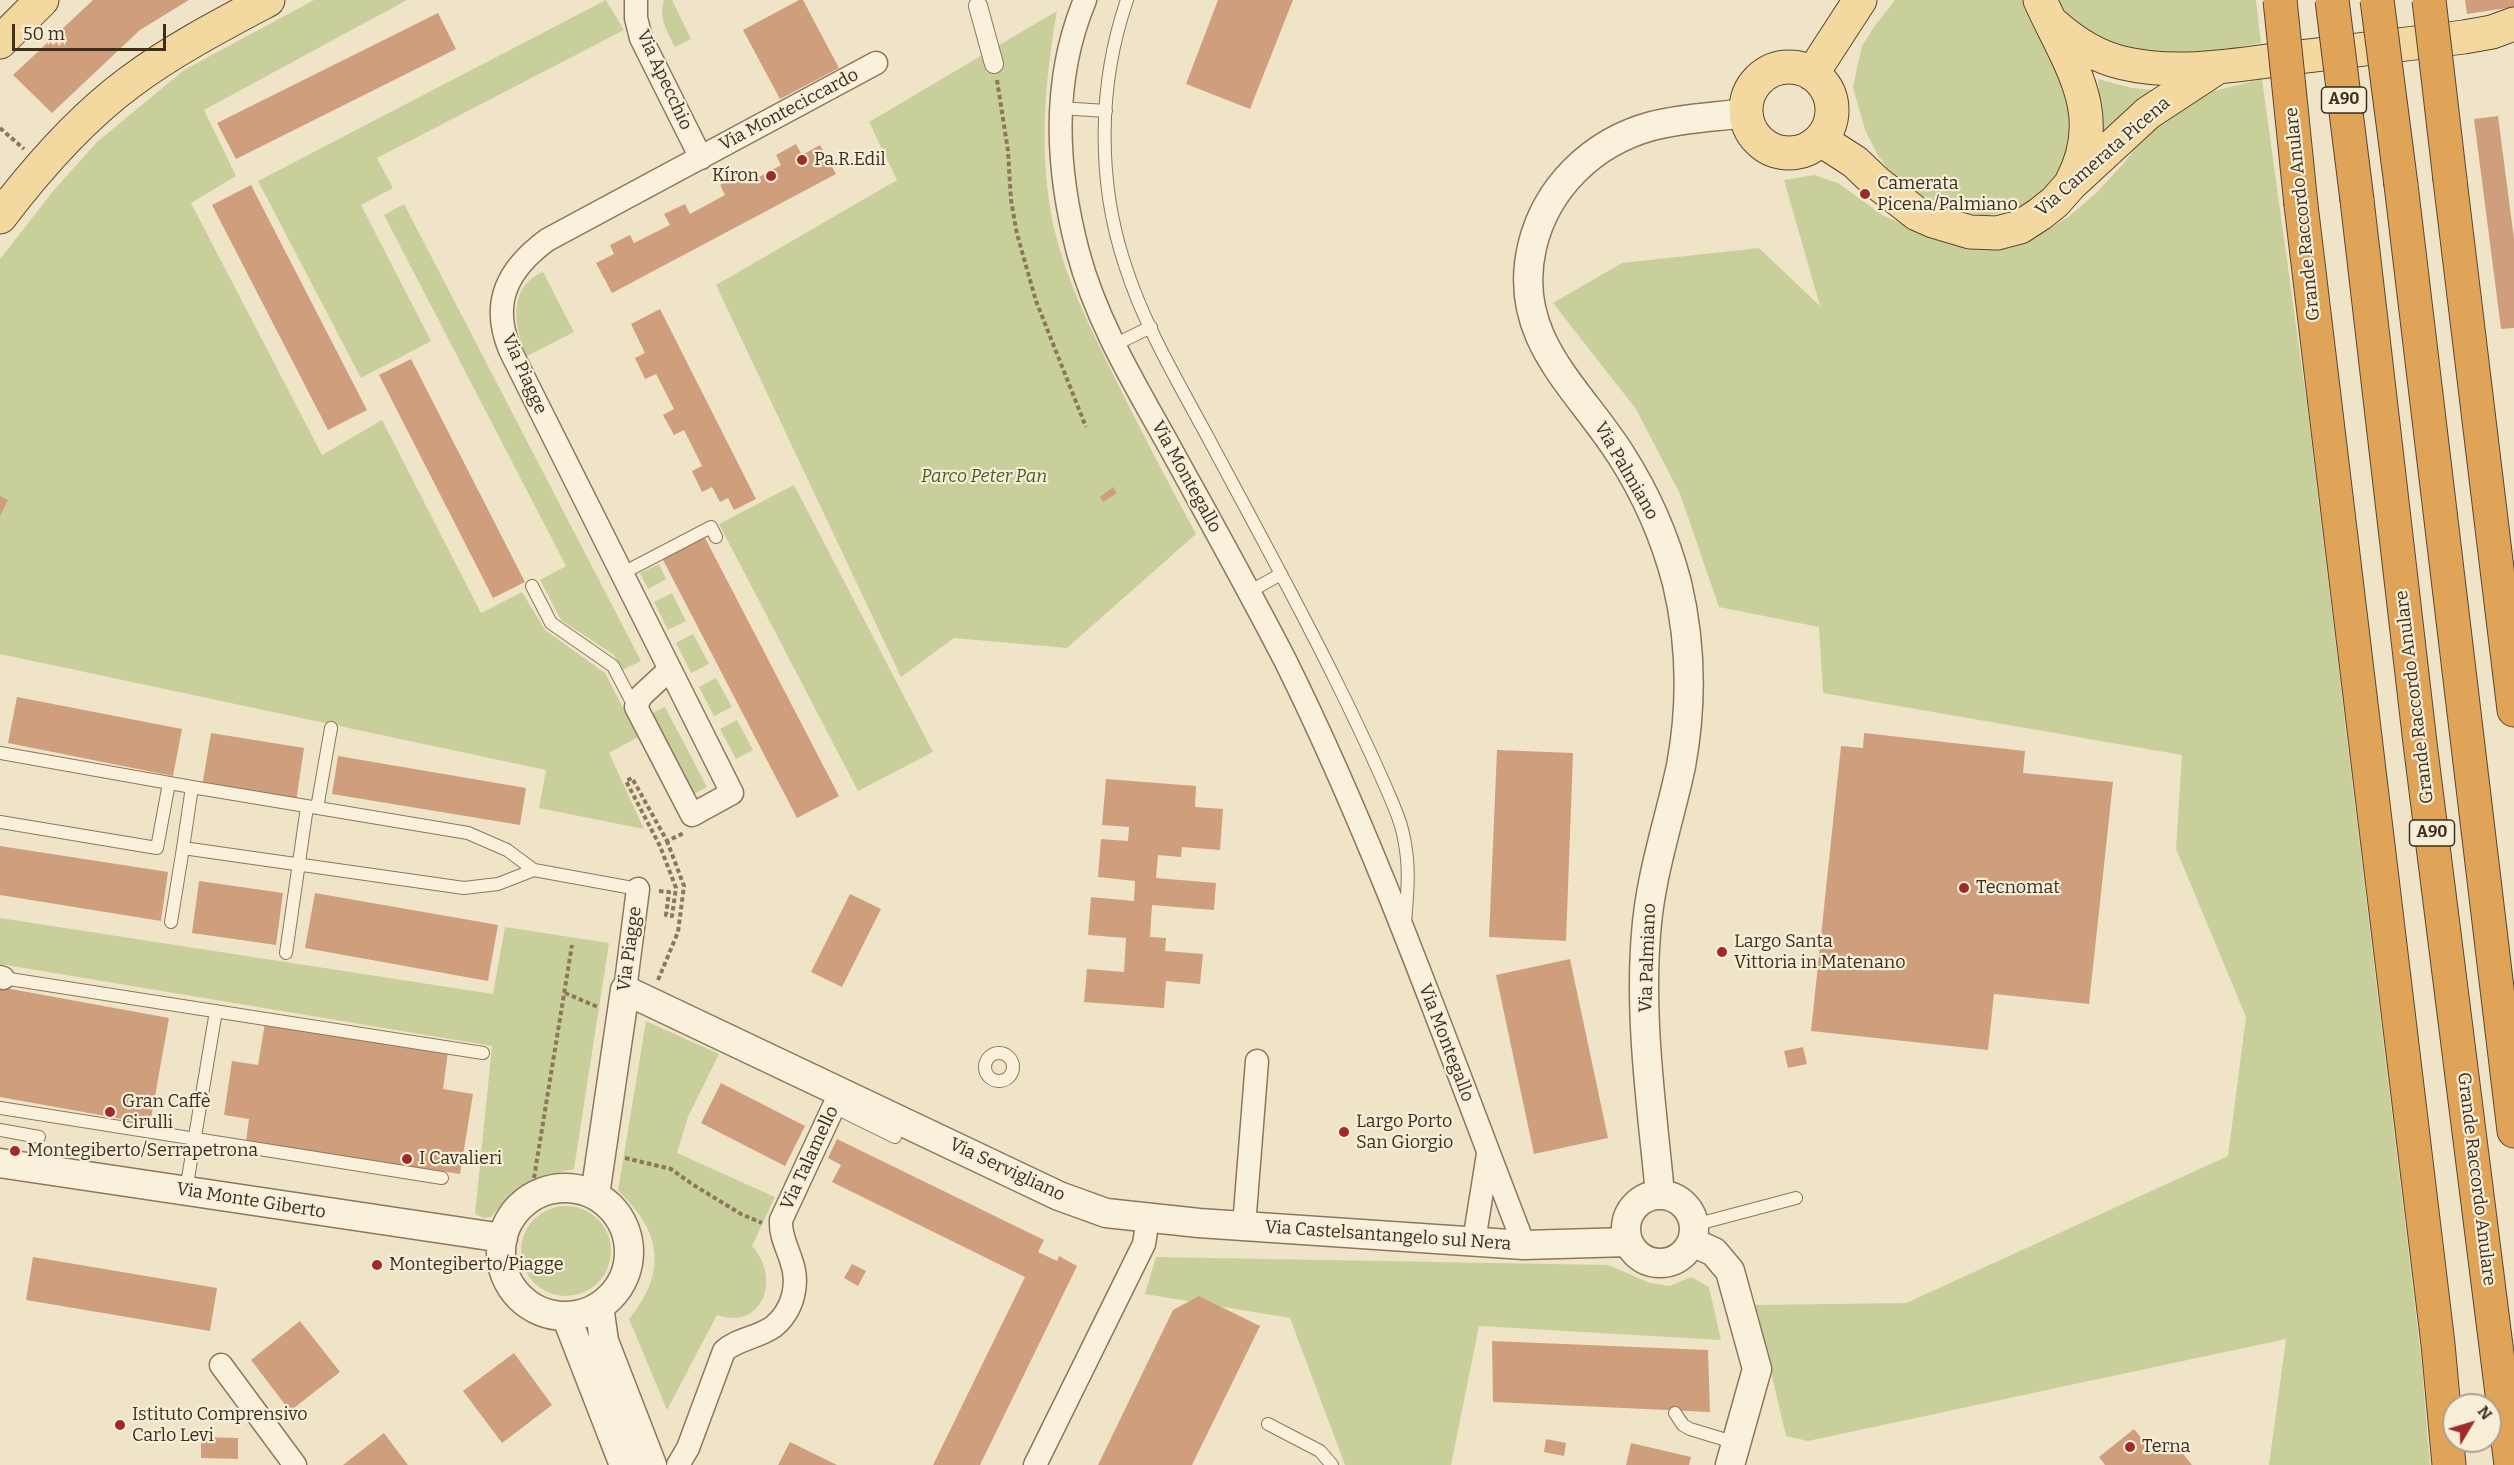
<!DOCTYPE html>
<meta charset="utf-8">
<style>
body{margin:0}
#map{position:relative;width:2514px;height:1465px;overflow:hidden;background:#f0e4c8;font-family:Bitter,serif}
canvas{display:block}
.north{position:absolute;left:2442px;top:1393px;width:60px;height:60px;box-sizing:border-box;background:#f7eed8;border:2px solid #ada18e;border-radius:50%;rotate:52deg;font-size:16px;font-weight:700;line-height:24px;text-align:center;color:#3d2e20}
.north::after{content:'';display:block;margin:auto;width:21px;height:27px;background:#9e2a2b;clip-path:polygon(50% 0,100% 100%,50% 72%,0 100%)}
.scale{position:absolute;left:12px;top:24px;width:154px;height:27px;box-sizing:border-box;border:3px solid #3d2e20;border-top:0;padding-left:8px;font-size:18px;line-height:21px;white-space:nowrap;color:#3d2e20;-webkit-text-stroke:4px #f7eed8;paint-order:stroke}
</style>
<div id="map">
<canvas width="2514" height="1465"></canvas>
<div class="north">N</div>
<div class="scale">50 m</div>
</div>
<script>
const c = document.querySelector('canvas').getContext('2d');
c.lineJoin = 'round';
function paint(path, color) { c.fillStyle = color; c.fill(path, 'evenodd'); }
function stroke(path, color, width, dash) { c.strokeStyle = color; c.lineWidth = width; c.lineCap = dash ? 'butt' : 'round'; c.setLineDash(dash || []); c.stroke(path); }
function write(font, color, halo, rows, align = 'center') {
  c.font = font + ' Bitter,serif'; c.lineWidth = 4.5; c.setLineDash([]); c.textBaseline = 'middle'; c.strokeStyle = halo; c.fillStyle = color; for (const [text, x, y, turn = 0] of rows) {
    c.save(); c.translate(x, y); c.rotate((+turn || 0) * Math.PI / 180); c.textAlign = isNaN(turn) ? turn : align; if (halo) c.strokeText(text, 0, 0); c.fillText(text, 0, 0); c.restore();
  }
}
const green = new Path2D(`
 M314,0H407L204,110L236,176L191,203L322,455L382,420L481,613L522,592L545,630L605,673L638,737L609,753L644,829L539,808L546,770L0,654V259L54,190L97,142L184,70Z
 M606,0L624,30L377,158L393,188L361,205L431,341L361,378L258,181Z
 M664,0H672L691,39L675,47C667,31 658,18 664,0Z
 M1895,0H2025L2063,73L2076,130L2062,174L2045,191L2015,210L1985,216L1961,211L1916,193L1891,173L1877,154L1865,130L1853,87L1857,68L1862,46L1874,27Z
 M2056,0H2256L2261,43L2188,55L2119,51L2068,20Z
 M1057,11C1046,74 1040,137 1049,201C1058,263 1085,317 1112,372C1139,427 1167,481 1196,534L1067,648L954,638L901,677L716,285L897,180L869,122Z
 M2098,79L2132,88L2155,90L2105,142Z
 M2262,79L2307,405L2421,1356L2430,1465H2269L2286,1339L1808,1441L1786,1436L1755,1305L1906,1303L2228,1156L2246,1017L2176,849L2182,755L1823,693L1819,627L1719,607L1680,494L1636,409L1553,303L1622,263L1759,248L1820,306L1784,180L1814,175L1838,183L1884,216L1928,234L2022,240L2046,231L2068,217L2096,193L2124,163L2158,118L2202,94Z
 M404,204L641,661L622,670L614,655L561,620L540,580L566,566L384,215Z
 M543,272L574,332L527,356C513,327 508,286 543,272Z
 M794,485L933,752L858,791L719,524Z
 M659,564L666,579L648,589L640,573Z
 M672,593L686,621L668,630L654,602Z
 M693,634L709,664L691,673L676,643Z
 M716,678L732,707L714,716L699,687Z
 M665,707L707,787L694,794L652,713Z
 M737,720L753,750L736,759L720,729Z
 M0,918L493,994L505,927L609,943L574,1169L534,1178L513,1192L491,1217L484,1218L475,1214L492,1046L0,964Z
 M646,1021L719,1054L688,1117L677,1153L775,1197L752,1246C781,1277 764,1331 717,1315L667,1410L629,1319C668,1272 661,1230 618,1191Z
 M521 1251a45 45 0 1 1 90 0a45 45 0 1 1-90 0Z
 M1156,1257L1608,1265L1650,1283L1670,1286L1691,1277L1709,1287L1721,1340L1479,1326L1451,1465H1345L1290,1318L1145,1294Z`);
const building = new Path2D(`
 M93,0H189L140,30L52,113L13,75Z
 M799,0H803L839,68L780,99L743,30Z
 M1218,0H1293L1250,109L1186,84Z
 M2465,0H2514V7L2467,14Z
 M438,13L456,49L236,159L217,123Z
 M2498,116L2514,239V328L2501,329L2474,119Z
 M796,144L802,155L820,145L836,174L612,293L596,263L614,254L610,245L630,235L634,243L670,225L664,214L685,204L690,214L725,195L720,185L740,174L746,184L781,165L776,155Z
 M251,185L367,410L328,430L212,205Z
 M660,309L756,499L734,510L728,498L720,502L712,487L702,492L692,471L702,466L684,430L674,435L663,415L674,409L656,374L645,379L635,358L645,353L631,324Z
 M411,359L525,582L493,598L379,375Z
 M1113,487L1117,493L1103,502L1100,497Z
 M0,496L8,500L0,516Z
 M704,536L839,796L797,818L662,558Z
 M17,697L182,729L173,776L8,743Z
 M211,733L304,748L296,802L202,786Z
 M1864,733L2025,751L2023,773L2113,782L2089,1004L1994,994L1988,1050L1811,1031L1841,746L1863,748Z
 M1497,750L1573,753L1566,941L1489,937Z
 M338,756L526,788L520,825L332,794Z
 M1106,779L1196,786L1195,807L1223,809L1220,850L1182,847L1181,857L1158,855L1156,878L1216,883L1214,910L1152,905L1150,937L1166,938L1165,951L1203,954L1200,984L1166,981L1164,1008L1084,1002L1087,969L1124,972L1126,938L1088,935L1091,897L1134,901L1135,881L1098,877L1101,839L1128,841L1129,827L1102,825Z
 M0,846L168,872L161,921L0,895Z
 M199,881L283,893L276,945L192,933Z
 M315,893L498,925L488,981L305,948Z
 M850,894L881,909L842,987L811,972Z
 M1570,959L1608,1138L1534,1154L1496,975Z
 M0,987L169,1018L150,1124L0,1097Z
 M265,1023L448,1051L443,1089L473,1094L460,1174L246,1141L249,1119L224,1115L232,1061L258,1065Z
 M1803,1047L1807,1064L1788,1068L1784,1051Z
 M721,1083L805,1126L785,1166L701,1123Z
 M837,1139L1044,1240L1038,1252L1057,1261L1059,1256L1077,1266L980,1465H933L1025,1277L832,1182L841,1165L828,1158Z
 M33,1257L217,1288L210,1331L26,1300Z
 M852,1264L866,1271L858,1286L844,1278Z
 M1199,1296L1260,1326L1192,1465H1098L1173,1310Z
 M300,1321L340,1372L290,1411L251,1360Z
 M1492,1341L1708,1350L1710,1412L1493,1402Z
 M514,1353L552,1405L502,1443L463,1391Z
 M2134,1429L2154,1454L2172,1440L2192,1465H2105L2099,1457Z
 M384,1433L408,1465H343Z
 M201,1437L238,1438V1459L201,1458Z
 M1546,1439L1566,1443L1564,1456L1544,1452Z
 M790,1442L837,1465H778Z
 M1631,1443L1691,1457L1689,1465H1626Z`);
const path = new Path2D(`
 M997,80L1008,151L1011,200L1017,234L1036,301L1086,427
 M0,128L24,149
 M659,891L669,892L666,915L672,916L676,888L660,846L626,781L632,778L667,841L684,833
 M658,980L678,932L684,886L667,841
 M565,993L598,1007
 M625,1158L671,1169L692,1184L741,1214L762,1223
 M534,1178L572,945`);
const service = new Path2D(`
 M1127,0C1098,84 1097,181 1125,265C1145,328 1181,387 1212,445C1253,522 1296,600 1335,679C1352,713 1368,747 1384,783C1392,802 1402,822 1405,844C1410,870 1407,897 1405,923
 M1060,108L1106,111
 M1114,345L1151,327
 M621,574L711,527L716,537
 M532,586L551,623L613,666L636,710
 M1249,592L1281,574
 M0,753L192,787
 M317,808L331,728
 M0,822L157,848L169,783
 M534,870L498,884L464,888L183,848L192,787L468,833L507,850L534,870L638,889
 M171,922L183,848
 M286,953L307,807
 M3,978L483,1053
 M985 1067a14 14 0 1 1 28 0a14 14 0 1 1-28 0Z
 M834,1107L895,1137
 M0,1108L442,1178
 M0,1130L39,1137
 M186,1190L216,1011
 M1694,1225L1796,1198
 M1675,1413L1683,1425L1690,1429L1736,1443
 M1268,1424L1320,1451L1332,1465`);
const pedestrian = new Path2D(`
 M978,6L994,64`);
const minor = new Path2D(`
 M636,0V18L641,38L701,158
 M1085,0C1051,82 1056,168 1078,252C1096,320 1133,381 1167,442C1207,515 1248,588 1286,662C1379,850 1448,1049 1524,1245
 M669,670L641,696L636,707L692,815L732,793L510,350C490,302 508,269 547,240L876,63
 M0,977L3,978
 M625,990L638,889
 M1244,1226L1257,1061
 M1474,1241L1488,1154
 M221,1365L295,1465
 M678,1465L688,1448L724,1351C737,1339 757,1338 773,1327C793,1311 800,1284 791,1260C787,1247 780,1235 781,1220L841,1091
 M1035,1465L1144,1244L1148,1218`);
const tertiary = new Path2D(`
 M0,1163L503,1238
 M501 1252a64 64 0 1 1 128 0a64 64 0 1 1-128 0Z
 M1660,1194C1652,1109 1639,1020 1646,934C1650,876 1669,822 1681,766C1692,706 1691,642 1677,583C1665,537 1646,494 1621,455C1578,387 1511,338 1532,247C1546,187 1593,142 1652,126C1682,118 1715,117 1746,113
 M1626 1229a34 34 0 1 1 68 0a34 34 0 1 1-68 0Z
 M595,1195L625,990L1059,1196L1106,1213L1199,1223L1524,1245L1628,1242
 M1692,1242L1714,1252L1730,1271L1757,1369L1730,1465
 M599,1306L604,1341L652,1465
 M566,1316L624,1465`);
const primary = new Path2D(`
 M2040,0C2068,63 2109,113 2071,183
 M2052,23C2072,41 2096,57 2123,63C2178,76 2236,65 2291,58C2349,51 2407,44 2464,37L2492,32L2514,24
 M0,42L42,0
 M1746 110a43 43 0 1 1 86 0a43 43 0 1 1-86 0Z
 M1812,74L1860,0
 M1821,140L1855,162L1876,182L1917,214L1933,221L1970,232L1997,233L2020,227L2040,214L2055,202L2070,185L2148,113L2218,67
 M0,217C38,167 80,119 130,82C173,50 221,25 268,0`);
const motorway = new Path2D(`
 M2450,180L2514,710
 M2401,185L2514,1131
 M2357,200L2420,743L2511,1465
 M2301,205L2438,1344L2449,1465`);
const motorwayBridge = new Path2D(`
 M2280,0L2301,205
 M2332,0L2357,200
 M2377,0L2401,185
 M2429,0L2450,180`);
const markers = [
 [802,160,6,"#9e2a2b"],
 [771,176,6,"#9e2a2b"],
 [1865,194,6,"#9e2a2b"],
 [1964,888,6,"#9e2a2b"],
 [1722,952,6,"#9e2a2b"],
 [110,1112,6,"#9e2a2b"],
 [1344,1132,6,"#9e2a2b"],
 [15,1151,6,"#9e2a2b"],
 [407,1159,6,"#9e2a2b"],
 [377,1265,6,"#9e2a2b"],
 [120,1425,6,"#9e2a2b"],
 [2130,1447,6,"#9e2a2b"]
];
const shields = [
 [2344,100,45],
 [2432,833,45]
];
const shieldNames = [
 ["A90",2344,100],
 ["A90",2432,833]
];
const streetNames = [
 ["Via Apecchio",664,80,65],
 ["Via Monteciccardo",789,110,-28],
 ["Via Camerata Picena",2103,157,-41],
 ["Grande Raccordo Anulare",2303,214,-96],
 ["Via Piagge",524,374,66],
 ["Via Palmiano",1626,471,60],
 ["Via Montegallo",1186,477,61],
 ["Grande Raccordo Anulare",2415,697,-97],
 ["Via Piagge",630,949,-82],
 ["Via Palmiano",1648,958,-88],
 ["Via Montegallo",1446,1043,69],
 ["Via Talamello",810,1158,-65],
 ["Via Servigliano",1007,1170,25],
 ["Grande Raccordo Anulare",2476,1179,83],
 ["Via Monte Giberto",251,1201,9],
 ["Via Castelsantangelo sul Nera",1388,1236,4]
];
const poiNames = [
 ["Pa.R.Edil",814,160],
 ["Kíron",759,176,"right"],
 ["Camerata",1877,184],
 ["Picena/Palmiano",1877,205],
 ["Tecnomat",1976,888],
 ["Largo Santa",1734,942],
 ["Vittoria in Matenano",1734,963],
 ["Gran Caffè",122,1102],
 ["Cirulli",122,1123],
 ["Largo Porto",1356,1122],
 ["San Giorgio",1356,1143],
 ["Montegiberto/Serrapetrona",27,1151],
 ["I Cavalieri",419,1159],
 ["Montegiberto/Piagge",389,1265],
 ["Istituto Comprensivo",132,1415],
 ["Carlo Levi",132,1436],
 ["Terna",2142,1447]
];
const parkNames = [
 ["Parco Peter Pan",984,477]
];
paint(green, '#c9cf9b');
paint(building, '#cf9f7d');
stroke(service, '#8d765c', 14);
stroke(pedestrian, '#8d765c', 20);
stroke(minor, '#8d765c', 25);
stroke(tertiary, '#8d765c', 31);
stroke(primary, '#5b4430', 35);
stroke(motorway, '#5b4430', 35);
stroke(path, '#8d765c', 4, [4.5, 3]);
stroke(service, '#faf1dc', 12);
stroke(pedestrian, '#faf1dc', 18);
stroke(minor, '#faf1dc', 22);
stroke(tertiary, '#faf1dc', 28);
stroke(primary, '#f3d9a0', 33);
stroke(motorway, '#e0a458', 33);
stroke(motorwayBridge, '#5b4430', 35, []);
stroke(motorwayBridge, '#e0a458', 33);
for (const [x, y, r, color] of markers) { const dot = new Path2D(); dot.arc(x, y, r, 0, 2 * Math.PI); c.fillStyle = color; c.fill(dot); stroke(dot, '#f7eed8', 2); }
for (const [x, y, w] of shields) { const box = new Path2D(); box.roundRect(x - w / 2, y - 13, w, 26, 4.5); c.fillStyle = '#f7eed8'; c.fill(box); stroke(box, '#3d2e20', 1.5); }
write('bold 16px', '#3d2e20', null, shieldNames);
write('18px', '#3d2e20', '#f7eed8', streetNames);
write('18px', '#3d2e20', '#f7eed8', poiNames, 'left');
write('italic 18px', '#4d5a26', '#f7eed8', parkNames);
</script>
